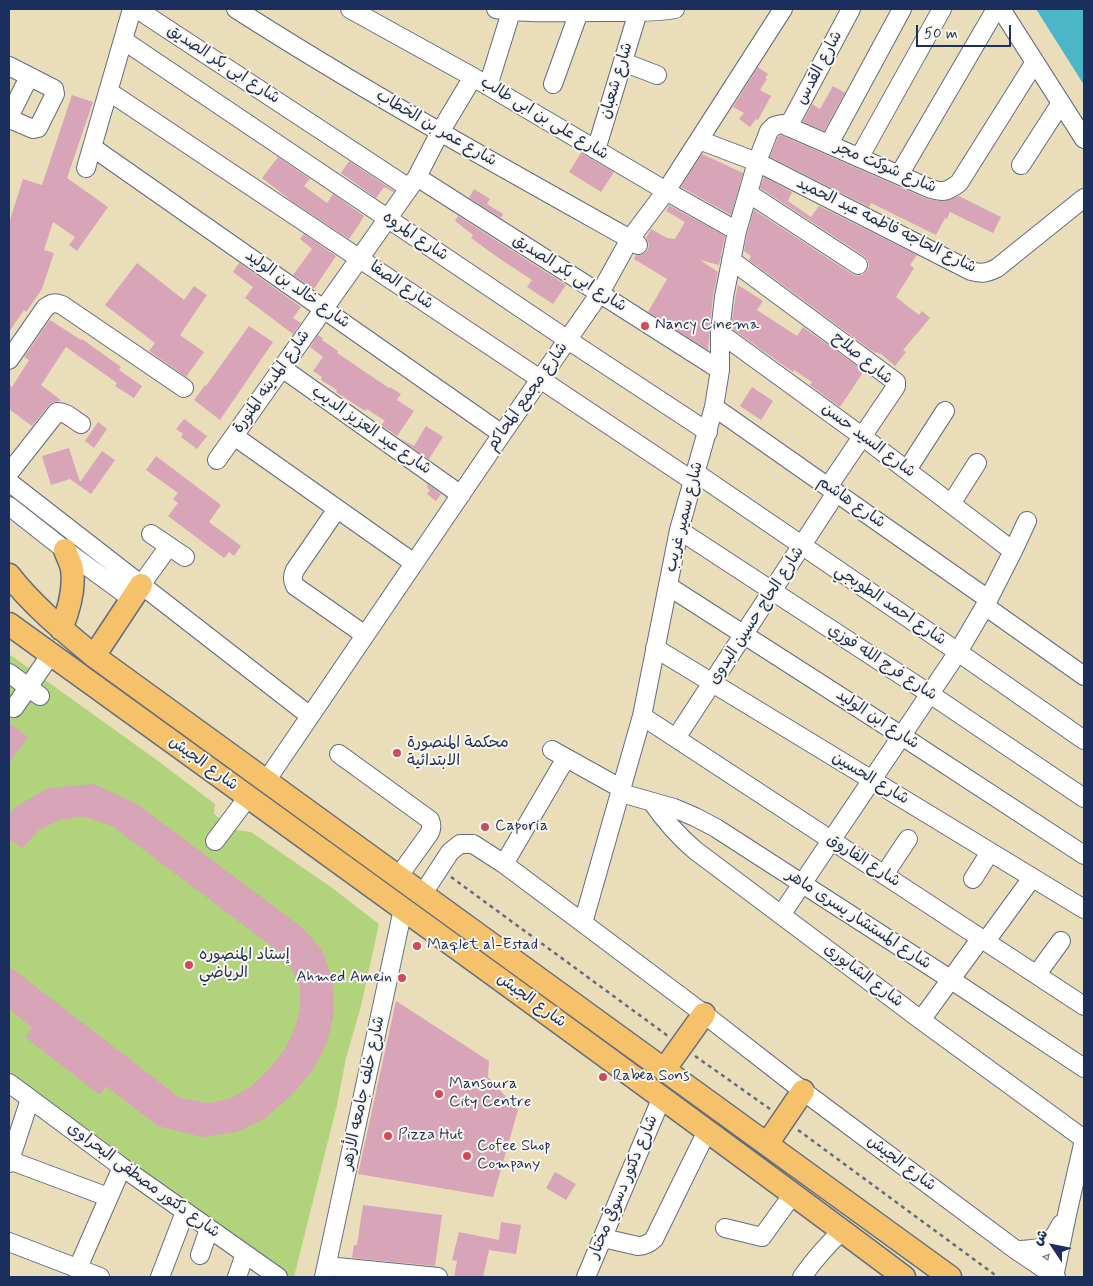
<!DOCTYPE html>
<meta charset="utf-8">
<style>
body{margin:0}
#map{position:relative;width:1093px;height:1286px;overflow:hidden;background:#eadeba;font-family:Mynerve,"Playpen Sans Arabic",sans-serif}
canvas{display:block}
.frame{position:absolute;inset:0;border:10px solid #1b2f5e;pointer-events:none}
.north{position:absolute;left:1028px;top:1221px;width:50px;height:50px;-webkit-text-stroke:4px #fbf7ec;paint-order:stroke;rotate:304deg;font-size:14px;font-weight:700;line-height:20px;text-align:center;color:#1b2f5e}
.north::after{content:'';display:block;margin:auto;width:18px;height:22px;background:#1b2f5e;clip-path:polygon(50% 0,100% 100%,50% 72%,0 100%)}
.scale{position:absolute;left:916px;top:25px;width:95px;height:22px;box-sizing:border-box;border:2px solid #1b2f5e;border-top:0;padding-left:6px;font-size:15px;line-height:18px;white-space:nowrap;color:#1b2f5e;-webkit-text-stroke:4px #fbf7ec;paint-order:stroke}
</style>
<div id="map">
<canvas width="1093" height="1286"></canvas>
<div class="frame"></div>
<div class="north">ش</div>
<div class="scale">50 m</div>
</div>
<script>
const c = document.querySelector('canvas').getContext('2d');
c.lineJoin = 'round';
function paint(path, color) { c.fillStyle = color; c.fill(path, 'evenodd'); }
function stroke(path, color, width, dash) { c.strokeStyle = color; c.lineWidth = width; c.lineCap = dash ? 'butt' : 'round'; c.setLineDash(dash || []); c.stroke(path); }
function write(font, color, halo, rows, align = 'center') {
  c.font = font + ' Mynerve,"Playpen Sans Arabic",sans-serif'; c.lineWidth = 4; c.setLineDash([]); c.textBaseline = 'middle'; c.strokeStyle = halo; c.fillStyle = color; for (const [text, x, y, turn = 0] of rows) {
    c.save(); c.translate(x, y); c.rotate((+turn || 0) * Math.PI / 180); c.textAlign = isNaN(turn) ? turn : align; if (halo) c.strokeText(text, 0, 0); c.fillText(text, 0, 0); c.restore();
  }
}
const green = new Path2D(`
 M9,654L154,758L215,804L214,814L236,830L251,832L331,887L379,924L361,1006L346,1058L337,1105L294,1277H283L103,1142L50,1106L9,1074Z`);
const water = new Path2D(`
 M1036,9H1084V85Z`);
const building = new Path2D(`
 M758,67L768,74L765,78L767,79L760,90L771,96L758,120L756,119L750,127L739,119L744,113L733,107Z
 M833,86L845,93L824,131L803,122L812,104L820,109Z
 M72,95L93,102L67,178L108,207L77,251L69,245L75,237L53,222L44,250L54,253L42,289L26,312L24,310L9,332V223L23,179L42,185Z
 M781,135L927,199L938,201H944L952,199L959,196L1001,217L993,233L950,212L947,219L945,218L936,235L871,203L869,207L770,157L778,137Z
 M581,153L614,172L601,192L569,172Z
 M702,154L743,173L731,215L681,187Z
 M278,157L310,179L304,186L327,203L333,194L364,216L358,226L349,239L293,202L262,178Z
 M349,161L394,191L393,192L384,187L376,198L341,173Z
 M764,177L792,192L788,201L811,217L819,206L917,255L910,265L914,268L896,297L919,315L922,311L930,318L903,350L906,352L895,366L880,353L879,354L877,352L875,353L749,260L751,256L744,251L747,234L754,210L852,274L857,276L862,275L867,271L869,266L868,261L864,256L760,188Z
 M474,189L490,199L487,204L503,214L501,218L469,198Z
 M669,205L725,236L719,265L700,260L718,272L713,296L708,350L648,312L667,279L634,259L636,255H642L647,251L649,246L648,241L646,238L651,229L667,238L675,239L685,222L666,211Z
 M458,216L566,285L553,304L527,287L532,280L500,259L471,238L473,235L455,221Z
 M304,234L336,256L314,289L293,275L312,249L300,239Z
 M137,263L184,300L194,286L207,295L180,335L204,352L186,377L149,351L155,343L105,305Z
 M239,263L301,307L293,318L301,323L293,334L245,298L253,287L233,272Z
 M738,285L763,301L757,310L797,336L803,327L864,371L840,407L810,385L812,382L794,370L793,372L731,328L735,299Z
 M50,320L81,340L82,339L121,367L119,370L142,386L134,398L115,386L117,383L66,347L41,385L61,400L60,401L53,402L49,405L32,426L9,409V384L12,387L29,360L24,357Z
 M249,326L273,342L220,420L194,400L205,385L206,386Z
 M318,335L323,338L322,340L338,351L337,353L389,388L390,387L401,394L397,400L414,411L397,436L381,425L385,421L367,409L365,411L336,392L337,390L321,380L322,377L313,371L323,357L310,347Z
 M752,387L773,401L761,420L740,406Z
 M184,419L207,436L197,449L181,437L183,434L176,429Z
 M98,422L107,429L94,448L85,441Z
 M426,426L443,437L429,459L397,437L414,446Z
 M69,448L80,482L102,451L115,460L91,494L70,479L51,485L42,456Z
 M156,456L221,505L209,522L241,546L234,556L229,552L224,558L168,516L178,503L173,499L178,493L146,470Z
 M426,483L441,494L436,501L427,494L430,490L427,488L428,486Z
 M9,723L28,737L9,763Z
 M94,784L137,804L303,928L322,950L333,980L334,1013L327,1043L315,1067L294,1093L264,1119L237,1132L202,1137L158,1126L106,1086L100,1095L25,1037L32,1028L9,1009V966L180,1098L209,1103L232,1098L253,1085L271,1067L285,1049L295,1028L300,1008V987L286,957L112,826L87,817L62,819L39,830L22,848L9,839V814L17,806L48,788Z
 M396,1001L489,1061L488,1077L518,1110L493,1197L358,1174Z
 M555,1172L576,1184L566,1200L546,1188Z
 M363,1205L442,1215L435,1266L352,1258L354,1245H357Z
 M501,1222L521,1225L516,1254L489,1250L483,1277H454L457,1261L452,1260L459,1232L499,1240Z`);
const path = new Path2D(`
 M451,877L668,1036
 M695,1056L770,1109
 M798,1130L998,1277`);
const minor = new Path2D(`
 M137,9L409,188
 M236,9C364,91 498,165 630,239L638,245
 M350,9L473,77L666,191L737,231
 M496,9C530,14 566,12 601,12C626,12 651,13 675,9
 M1001,9L1084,139
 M123,40L568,340L708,432
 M623,62L657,75
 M9,66L54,89L55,94L38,128L33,129L12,120L10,115L29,77
 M553,84L579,12
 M488,86L512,9
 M108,91L693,481
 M788,127L851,9
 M699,140L757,162L971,271C981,274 987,273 997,268L1084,198
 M829,144L902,9
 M92,147L502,434
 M596,150L638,12
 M859,158L942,9
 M1021,165L1061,103
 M86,168L132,9
 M899,175L996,9
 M417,177L720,370
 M748,193L858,265
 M731,260L896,382V386L895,388L828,487
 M720,333L863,437L1013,551
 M9,360L45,308C51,303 54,302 62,305L184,388
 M282,368L461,495
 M714,407L988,599
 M234,436L414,563
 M217,460L417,177L440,132L473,77
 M907,470L945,411
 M9,473L57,412C65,411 74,420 81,424
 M696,473L958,652L1084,740
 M9,482L310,716
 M951,504L977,463
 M9,506L65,550L132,599
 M337,509L295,570C292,576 292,580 295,586L365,635
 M679,530L930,694L1084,798
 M151,534L185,557
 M141,585L169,546
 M668,586L902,736L1084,855
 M985,606L1084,676
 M655,648L1084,909
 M9,673L40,696
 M14,708L51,654
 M642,716L1084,1006
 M676,738L836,493
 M552,750L622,789
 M339,754L430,820C432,825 432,829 429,834L398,877
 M266,781L502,434L600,293L630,239L666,191L783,9
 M621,793L674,808L695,817L716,828L950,979L1084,1068
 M652,802C665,821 678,836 696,851L921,1020L1084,1139
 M215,841L248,797
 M504,864L566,758
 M884,875L908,839
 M973,879L990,852
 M422,895L450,852L460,844H473L504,864L583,923L704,1014L803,1091L1016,1250L1056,1277
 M781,915L958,652L985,606L1013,551L1027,521
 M583,923L642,716L679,530L714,407L720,370V333L724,297L737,231L757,162L769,131L774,126L782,124L931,189C944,193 948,191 959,183L1035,62
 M986,941L1032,878
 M1037,974L1061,941
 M921,1020L981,938
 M9,1083L122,1167L278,1277
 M9,1160L108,1197
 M9,1163L30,1099
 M725,1228L762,1237L793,1194
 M603,1238L638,1246C645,1246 649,1244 654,1239L707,1131
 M9,1242L100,1277
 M1016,1250C1043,1249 1048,1250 1061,1224
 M200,1255L209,1229
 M327,1266L438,1277
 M77,1270L122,1167
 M160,1277L185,1212
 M237,1277L245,1254
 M324,1277L403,909
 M586,1277L662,1097
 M802,1277C814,1260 827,1245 842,1231
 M1054,1277L1068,1210L1084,1140`);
const major = new Path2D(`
 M9,575C33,606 64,631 94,656L950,1277
 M9,624C308,840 608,1056 904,1277
 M61,629C69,610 75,590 72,569C71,563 67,556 65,550
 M94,656L141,585
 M664,1070L704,1014
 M767,1144L803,1091`);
const markers = [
 [645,326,5,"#d1495b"],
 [397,753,5,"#d1495b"],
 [485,827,5,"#d1495b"],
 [417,946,5,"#d1495b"],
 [189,965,5,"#d1495b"],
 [402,978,5,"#d1495b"],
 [603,1077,5,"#d1495b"],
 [439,1094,5,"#d1495b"],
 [388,1136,5,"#d1495b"],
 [467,1156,5,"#d1495b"]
];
const streetNames = [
 ["شارع ابى بكر الصديق",223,65,33],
 ["شارع القدس",820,68,-62],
 ["شارع شعبان",617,81,-73],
 ["شارع على بن ابى طالب",544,119,31],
 ["شارع عمر بن الخطاب",436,129,30],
 ["شارع شوكت مجر",885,168,23],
 ["شارع الحاجه فاطمه عبد الحميد",886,226,26],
 ["شارع المروه",415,237,34],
 ["شارع ابى بكر الصديق",569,274,32],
 ["شارع الصفا",401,286,34],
 ["شارع خالد بن الوليد",297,290,35],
 ["شارع صلاح",862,359,39],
 ["شارع المدينه المنورة",272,382,-55],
 ["شارع مجمع المحاكم",528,397,-55],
 ["شارع عبد العزيز الديب",371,431,35],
 ["شارع السيد حسن",868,441,37],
 ["شارع هاشم",851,503,35],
 ["شارع سمير غريب",685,517,-76],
 ["شارع احمد الطوبجي",890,606,34],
 ["شارع الحاج حسين البدوى",757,616,-57],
 ["شارع فرج الله فوزي",882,663,33],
 ["شارع ابن الوليد",877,720,33],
 ["شارع الجيش",203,764,36],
 ["شارع الحسين",870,779,31],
 ["شارع الفاروق",863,861,33],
 ["شارع المستشار يسرى ماهر",858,920,33],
 ["شارع الشابورى",863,976,37],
 ["شارع الجيش",531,1001,36],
 ["شارع خلف جامعه الأزهر",364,1093,-78],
 ["شارع الجيش",901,1164,37],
 ["شارع دكتور مصطفى البحراوى",143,1181,36],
 ["شارع دكتور دسوقي مختار",624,1187,-67]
];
const poiNames = [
 ["Nancy Cinema",655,326],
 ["محكمة المنصورة",407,744],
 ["الابتدائية",407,762],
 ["Caporia",495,827],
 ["Maqlet al-Estad",427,946],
 ["إستاد المنصوره",199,956],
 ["الرياضي",199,974],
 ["Ahmed Amein",392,978,"right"],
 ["Rabea Sons",613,1077],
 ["Mansoura",449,1085],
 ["City Centre",449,1103],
 ["Pizza Hut",398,1136],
 ["Cofee Shop",477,1147],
 ["Company",477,1165]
];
paint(green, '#b1d37c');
paint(water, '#4ab6c7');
paint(building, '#d7a5b7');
stroke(minor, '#636c7e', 20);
stroke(major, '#636c7e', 25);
stroke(path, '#636c7e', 2.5, [4, 4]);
stroke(minor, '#fff', 18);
stroke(major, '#f5c16b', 22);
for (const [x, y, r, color] of markers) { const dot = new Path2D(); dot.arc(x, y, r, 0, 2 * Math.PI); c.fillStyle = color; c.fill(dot); stroke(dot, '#fbf7ec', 2); }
write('16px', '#1b2f5e', '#fbf7ec', streetNames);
write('16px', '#1b2f5e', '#fbf7ec', poiNames, 'left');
</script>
